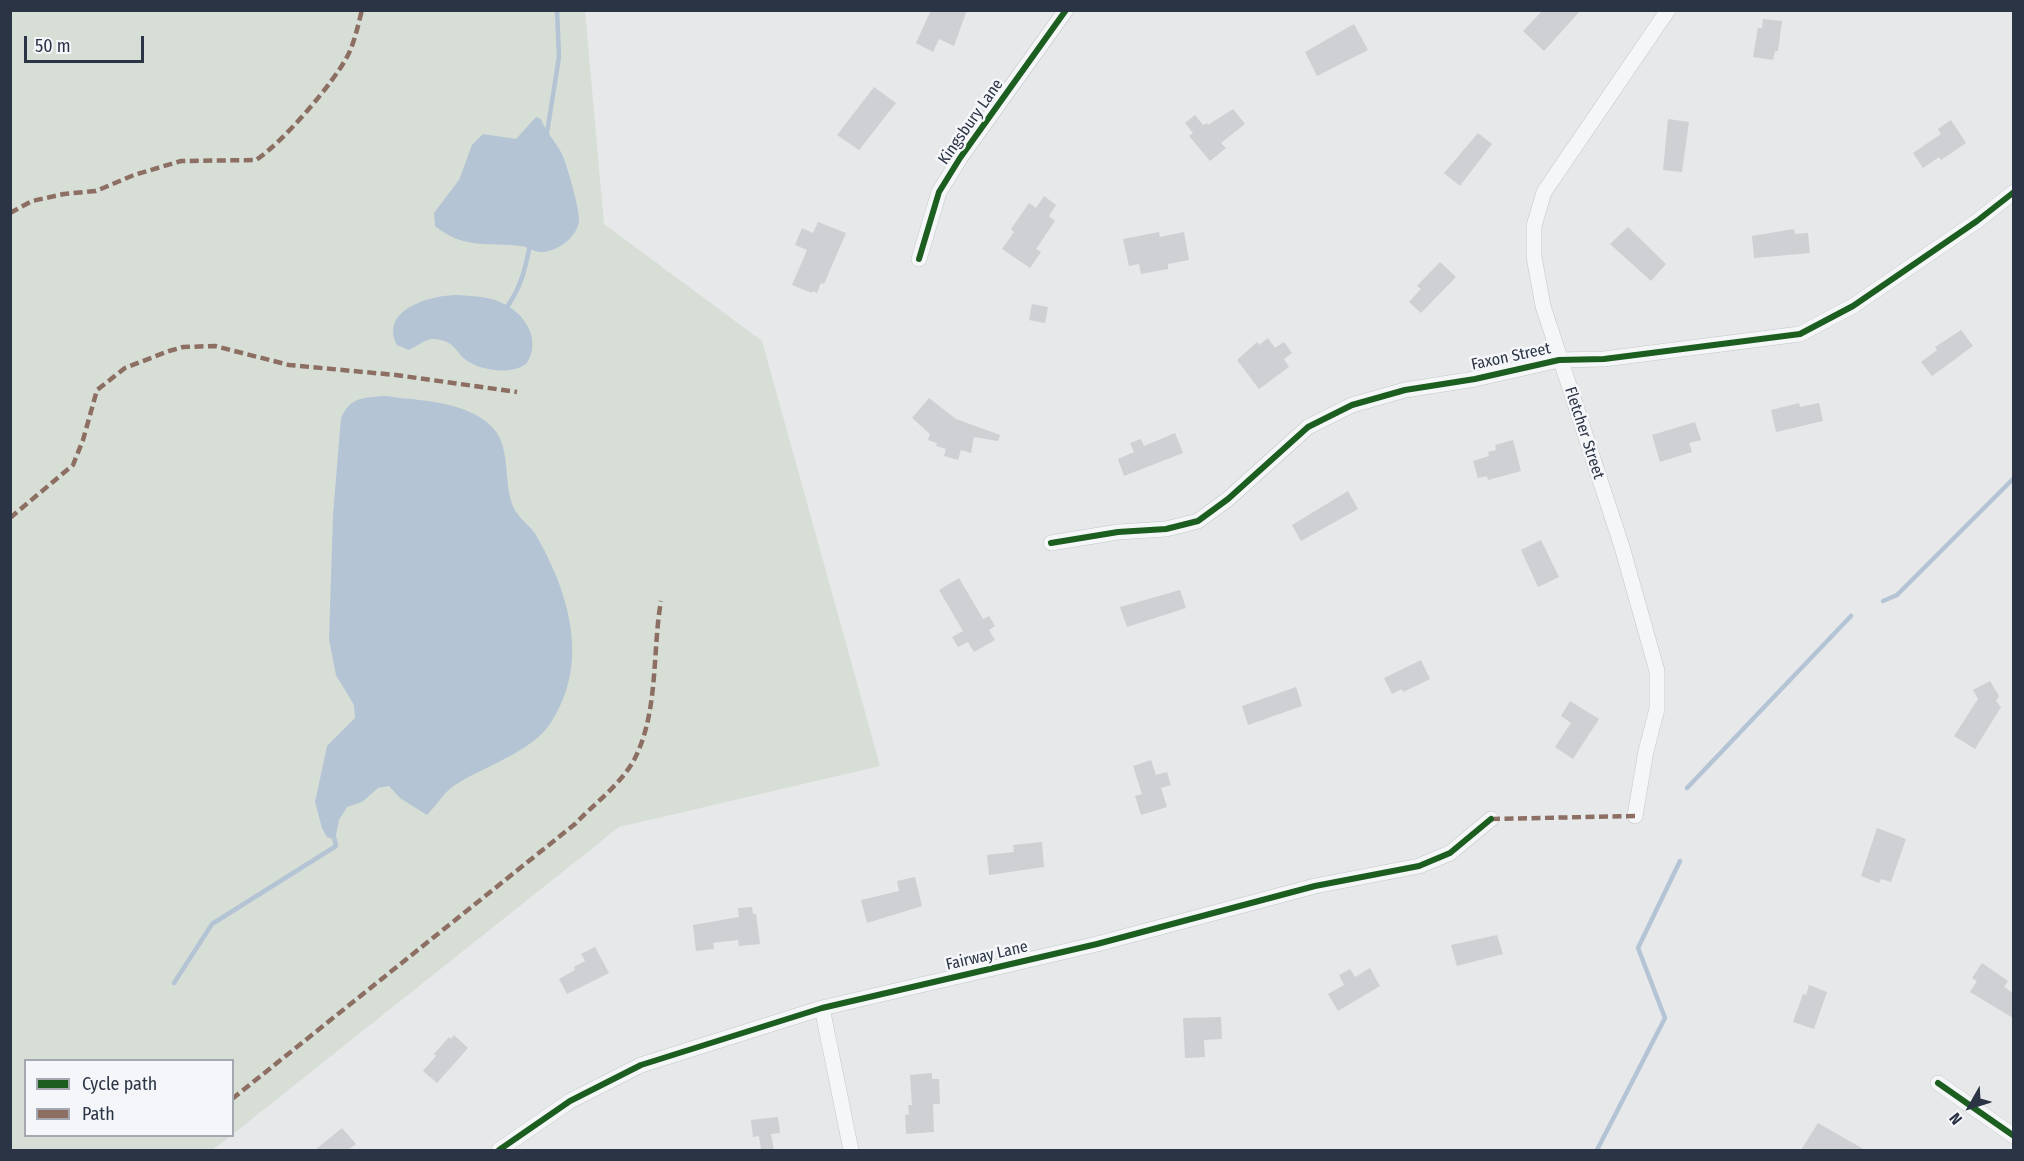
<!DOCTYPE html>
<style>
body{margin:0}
#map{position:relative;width:2024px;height:1161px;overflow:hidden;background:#e6e8ea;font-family:"Fira Sans Condensed",sans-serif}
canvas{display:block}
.frame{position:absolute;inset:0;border:12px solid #2b3445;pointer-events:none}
.legend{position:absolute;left:24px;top:1059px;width:210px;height:78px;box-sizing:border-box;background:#f4f6f9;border:2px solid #a4a8b1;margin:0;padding:8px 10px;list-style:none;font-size:18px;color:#2b3445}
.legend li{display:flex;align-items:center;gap:12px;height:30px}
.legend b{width:30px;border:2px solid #a4a8b1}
.north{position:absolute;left:1940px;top:1077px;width:60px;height:60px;-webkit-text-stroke:4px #f4f6f9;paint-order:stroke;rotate:231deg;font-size:16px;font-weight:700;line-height:24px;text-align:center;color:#2b3445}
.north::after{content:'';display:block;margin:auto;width:21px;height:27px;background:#2b3445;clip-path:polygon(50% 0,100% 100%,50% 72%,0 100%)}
.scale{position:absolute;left:24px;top:36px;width:120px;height:27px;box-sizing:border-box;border:3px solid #2b3445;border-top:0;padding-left:8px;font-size:18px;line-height:21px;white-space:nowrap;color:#2b3445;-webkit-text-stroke:4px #f4f6f9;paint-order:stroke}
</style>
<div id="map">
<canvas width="2024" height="1161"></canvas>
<div class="frame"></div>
<ul class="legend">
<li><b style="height:8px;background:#1b5e20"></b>Cycle path</li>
<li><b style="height:8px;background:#8d6e63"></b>Path</li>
</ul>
<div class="north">N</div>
<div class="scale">50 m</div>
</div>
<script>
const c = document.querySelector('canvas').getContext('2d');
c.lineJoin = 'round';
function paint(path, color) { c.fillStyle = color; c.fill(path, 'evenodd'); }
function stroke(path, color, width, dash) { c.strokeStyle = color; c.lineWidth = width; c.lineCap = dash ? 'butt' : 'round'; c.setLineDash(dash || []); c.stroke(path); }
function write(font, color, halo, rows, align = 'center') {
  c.font = font + ' "Fira Sans Condensed",sans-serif'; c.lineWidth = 5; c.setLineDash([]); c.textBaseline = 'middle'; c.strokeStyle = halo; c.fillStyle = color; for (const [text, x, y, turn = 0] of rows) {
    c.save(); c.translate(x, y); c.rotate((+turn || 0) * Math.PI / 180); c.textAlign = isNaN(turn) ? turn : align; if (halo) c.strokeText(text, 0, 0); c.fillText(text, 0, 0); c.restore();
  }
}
const green = new Path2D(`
 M10,11H585L604,224L762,341L880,766L619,827L233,1134L232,1060H26V1136H231L212,1150H11Z`);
const water = new Path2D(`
 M536,117L541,119C546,133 556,142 562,154C567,165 580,210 579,221C577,238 556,253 539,252C533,251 528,247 522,246C487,242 465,250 435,226L434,213L459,180L472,145L483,134L516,139Z
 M457,295C470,296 483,296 495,300C522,309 543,337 527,363C513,375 484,371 469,362C454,353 458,342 435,339C426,338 417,346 409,350L397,345C379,309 432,295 457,295Z
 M385,396C420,401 461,400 489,424C514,445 501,485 515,510C520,519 530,526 536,535C569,593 591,663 550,724C531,752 483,767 455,785C445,791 436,806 427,815L400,798L389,786L378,788L362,802L347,807L339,820L335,840L327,837L322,828L315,802L327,746L355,718L354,705L336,675L329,639L333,515L341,418C351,396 364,398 385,396Z`);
const stream = new Path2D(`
 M546,139L559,57L557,10
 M504,311C520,290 525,271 530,245
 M1883,601L1897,595L2014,478
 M1687,788L1851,616
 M174,983L212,924L336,846L334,837
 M1597,1150L1665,1018L1638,948L1680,861`);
const building = new Path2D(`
 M931,10H967L954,46L939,39L933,52L916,43Z
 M1543,10H1581L1544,51L1523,31Z
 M1763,19L1782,21L1778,51H1775L1773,60L1753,57L1758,28H1762Z
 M1354,24L1368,50L1317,76L1305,52Z
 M874,87L896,103L859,150L837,135Z
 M1233,109L1245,124L1221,143L1226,148L1210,161L1189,136L1193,133L1185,123L1195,115L1203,125L1207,123L1208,125Z
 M1668,119L1689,122L1682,172L1663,170Z
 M1951,120L1966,143L1941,160L1939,157L1923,168L1913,153L1941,134L1938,129Z
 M1478,133L1492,144L1460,186L1444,173Z
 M1044,196L1056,205L1049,216L1055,221L1036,249L1041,252L1030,268L1002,249L1014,232L1011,229L1029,203L1036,208Z
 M818,222L846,233L824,284L821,283L817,293L813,291L812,293L792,285L807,250L795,245L802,228L813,233Z
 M1628,227L1666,264L1651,281L1610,244Z
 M1794,229L1795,234L1808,233L1810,253L1754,258L1752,236Z
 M1159,232L1160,237L1184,232L1189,260L1168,264V269L1141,274L1139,264L1129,266L1123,239Z
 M1440,262L1456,277L1421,313L1409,302L1421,289L1417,286Z
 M1032,304L1048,307L1045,323L1029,320Z
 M1961,330L1973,346L1932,376L1921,362L1937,350L1935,347Z
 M1268,338L1275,348L1284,342L1292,353L1284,359L1289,367L1259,389L1237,360L1257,342L1259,345Z
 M929,398L956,419L1000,435L998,441L974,437L971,453L961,450L958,460L944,456L946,449L936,446L937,443L928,440L930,434L912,418Z
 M1799,403L1800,407L1819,403L1823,421L1776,432L1771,410Z
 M1695,422L1701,440L1689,443L1692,452L1660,462L1652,435Z
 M1175,433L1183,453L1124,476L1118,459L1134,452L1130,443L1141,439L1144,446Z
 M1513,440L1521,471L1488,480L1487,476L1478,478L1473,461L1489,456L1488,452L1496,450L1495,445Z
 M1348,491L1358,509L1301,541L1292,525Z
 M1541,540L1559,577L1538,587L1521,550Z
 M959,578L983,619L989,616L995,626L989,630L995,640L974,652L968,642L958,647L952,637L963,631L939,590Z
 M1180,590L1186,608L1127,627L1120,607Z
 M1421,660L1430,679L1403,692L1402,689L1392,694L1384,678Z
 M1990,681L1999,696L1996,701L2001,707L1975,749L1954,736L1978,699L1973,690Z
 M1296,687L1302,706L1248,725L1242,706Z
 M1570,701L1599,719L1573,759L1555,747L1571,723L1561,716Z
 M1151,760L1156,775L1167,772L1171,785L1161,788L1167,807L1141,815L1135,796L1142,794L1133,766Z
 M1877,828L1906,839L1891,882L1881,879L1879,883L1861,876Z
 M1042,842L1044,867L989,875L987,855L1014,852L1013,845Z
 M915,877L922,906L867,923L861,900L899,891L897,881Z
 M752,907L753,914H756L760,944L739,946L738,940L713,943L714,949L696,951L693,925L739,917L738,908Z
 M1497,935L1503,954L1457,966L1451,945Z
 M595,947L609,973L567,994L559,979L575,970L574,967L585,961L581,954Z
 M1982,963L2008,981L2004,987L2013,993V1018L1970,992L1977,981L1972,978Z
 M1370,968L1380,986L1338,1011L1328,994L1344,985L1339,975L1350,969L1355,977Z
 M1809,985L1827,992L1814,1029L1793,1022L1803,994L1806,995Z
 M1221,1017L1222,1039L1204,1040L1205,1057L1185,1058L1183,1018Z
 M454,1035L468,1048L437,1083L423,1071L436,1056L434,1054L449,1037L451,1039Z
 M932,1073V1079H939L940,1104H933L934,1132L906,1134L905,1115L909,1114L908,1105H912L910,1075Z
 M778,1117L780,1133L771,1134L774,1150H761L759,1136L753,1137L751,1120Z
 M1818,1123L1865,1150H1801Z
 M342,1128L356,1144L348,1150H315Z`);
const street = new Path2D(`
 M919,259L939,192L960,158L1066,10
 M1051,543L1118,532L1166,529L1198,521L1228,499L1308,427L1352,405L1405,390L1475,379L1559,360L1604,359L1800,334L1853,306L1977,221L2014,192
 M1635,816L1646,751L1657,709V671L1622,547L1543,306L1534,257V226L1544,192L1668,10
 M822,1008L851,1150
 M1938,1083L2014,1136
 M499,1150L570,1101L641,1065L822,1008L1097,944L1315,886L1419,866L1450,853L1491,819`);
const quiet = new Path2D(`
 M10,213L32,201L64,194L96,191L134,175L181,161L256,160C282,143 334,83 348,55C355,41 358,25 362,10
 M10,518L73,465L83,440L97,390L125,368L169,351L183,347L215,346L289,365L396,375L517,392
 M1491,819L1635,816
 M232,1099L575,824C594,804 621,784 634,760C659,712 652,652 661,601`);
const cycleway = new Path2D(`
 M919,259L939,192L960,158L1066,10
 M1051,543L1118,532L1166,529L1198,521L1228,499L1308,427L1352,405L1405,390L1475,379L1559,360L1604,359L1800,334L1853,306L1977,221L2014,192
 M1938,1083L2014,1136
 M499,1150L570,1101L641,1065L822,1008L1097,944L1315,886L1419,866L1450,853L1491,819`);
const streetNames = [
 ["Kingsbury Lane",971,122,-55],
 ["Faxon Street",1511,357,-12],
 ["Fletcher Street",1584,433,72],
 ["Fairway Lane",987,956,-13]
];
paint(green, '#d6ded6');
paint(water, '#b4c4d5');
stroke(stream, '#b4c4d5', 4.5);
paint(building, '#ced0d3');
stroke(street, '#c4c6c8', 16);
stroke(street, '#f5f6f7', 15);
stroke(quiet, '#8d6e63', 4.5, [9, 4.5]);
stroke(cycleway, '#1b5e20', 6);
write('16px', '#2b3445', '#f4f6f9', streetNames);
</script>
